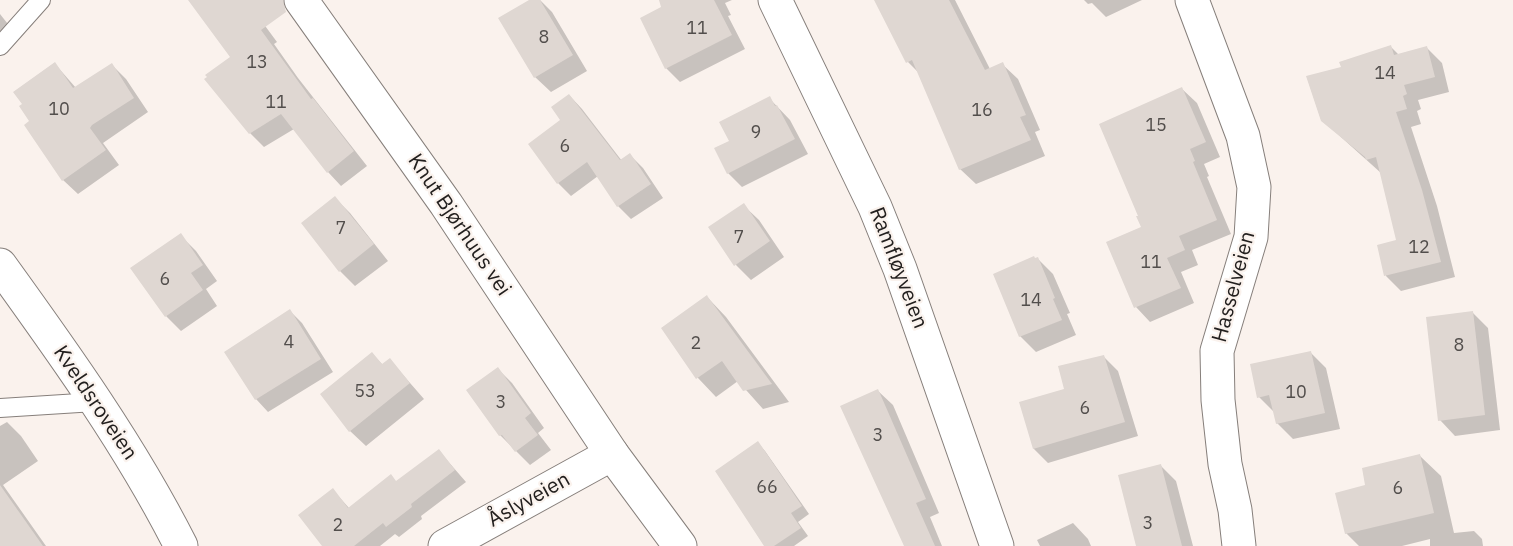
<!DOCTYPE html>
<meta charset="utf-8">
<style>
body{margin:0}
canvas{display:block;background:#faf2ed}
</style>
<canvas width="1513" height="546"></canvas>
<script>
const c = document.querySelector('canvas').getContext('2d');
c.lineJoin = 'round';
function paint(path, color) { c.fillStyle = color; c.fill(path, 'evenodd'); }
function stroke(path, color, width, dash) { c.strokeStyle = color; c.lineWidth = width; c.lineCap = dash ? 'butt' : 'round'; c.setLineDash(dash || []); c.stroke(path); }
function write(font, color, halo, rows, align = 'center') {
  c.font = font + ' "IBM Plex Sans",sans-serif'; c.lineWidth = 4.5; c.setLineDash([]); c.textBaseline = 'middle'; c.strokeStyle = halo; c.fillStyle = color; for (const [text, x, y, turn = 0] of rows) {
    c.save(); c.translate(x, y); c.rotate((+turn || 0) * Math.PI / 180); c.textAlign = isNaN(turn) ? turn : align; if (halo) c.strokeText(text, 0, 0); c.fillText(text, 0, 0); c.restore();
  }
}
const shadow = new Path2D(`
 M190,0H246L277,42L274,44L298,78L367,166L341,186L328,172L294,129L264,147L250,133L232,57Z
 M532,0H540L552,12L587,71L551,92L535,77Z
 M676,0H732L725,3L731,15L728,16L745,49L680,82L666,68Z
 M875,0H955L990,69L1002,64L1018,79L1040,130L1035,132L1045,156L976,184L960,169L919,73L908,62Z
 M1084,0H1142L1106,17L1092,3L1088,4Z
 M0,14L15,33L0,44Z
 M1391,47L1399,55L1427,48L1442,63L1449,92L1418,100L1421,109L1417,111L1421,124L1411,127L1437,206L1455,277L1401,291L1386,276L1379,246L1398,241L1381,173L1322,120L1343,68Z
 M55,64L76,88L112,65L126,79L148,112L103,143L119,165L78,194L63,180L31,121Z
 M1182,89L1197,103L1220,157L1204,164L1209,176L1207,177L1231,234L1192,250L1198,265L1181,272L1194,303L1150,322L1136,307L1143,228Z
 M569,95L582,109L622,161L630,155L643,168L663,198L631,219L618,206L598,176L571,196L558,183L562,121Z
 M769,98L790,120L808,154L742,187L728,173L716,149L731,141Z
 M335,198L350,213L388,261L355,286L340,271Z
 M743,205L759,220L784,257L751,280L736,265Z
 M180,235L196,251L217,281L206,289L217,306L181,331L166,316Z
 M1038,259L1053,274L1070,313L1067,314L1076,335L1036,352L1020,336Z
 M708,298L726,317L789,402L763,409L738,381L716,397L698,378L663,329Z
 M290,311L302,323L333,372L268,412L256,399Z
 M1473,313L1488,328L1500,430L1455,436L1440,420Z
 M1311,353L1326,368L1340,429L1293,439L1277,423L1275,413L1259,397Z
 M372,354L383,365L390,360L424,399L366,446L350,431L322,394Z
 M1104,357L1118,371L1138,436L1048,463L1034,449L1021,403L1066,390Z
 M498,369L512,383L544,428L538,433L551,450L530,465L500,435Z
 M878,391L893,405L939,513L930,517L942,546H906Z
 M7,422L21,436L38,461L3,485L46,546H0V426Z
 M758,443L765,451L809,514L798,522L808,536L794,546H766Z
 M439,451L466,482L421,516L422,519L399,537L395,534L380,546H324L333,490L349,508L397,483Z
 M1420,456L1441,476L1454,533L1474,531L1482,539L1483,546H1430V539L1402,546H1359L1346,533Z
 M1161,466L1176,481L1193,546H1137Z
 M1073,523L1088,539L1091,546H1040L1037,540Z`);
const building = new Path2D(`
 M188,0H283L286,12L261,30L311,99L313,98L354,151L327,173L281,114L249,134L204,79L207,77L205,75L230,57Z
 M529,0H540L573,55L534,78L498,18Z
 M659,0H714L732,35L665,69L640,18L661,7Z
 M874,0H949L985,70L1003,62L1026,115L1020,117L1031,140L959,170L912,60L906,63Z
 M1391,45L1394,55L1427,46L1435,77L1404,85L1407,94L1403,96L1407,109L1396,112L1422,190L1441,262L1384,276L1377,245L1396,240L1376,157L1366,160L1365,157L1321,121L1306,76L1341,67L1339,62Z
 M55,62L73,88L112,63L134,98L92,125L90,128L106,150L62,181L24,125L29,121L19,106L22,104L13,92Z
 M1182,87L1206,142L1190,149L1195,161L1193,162L1217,220L1179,236L1185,250L1167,258L1181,288L1134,308L1106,242L1141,227L1136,216H1138L1099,124Z
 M569,94L620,160L630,153L651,184L617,207L587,162L557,184L528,144L560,120L551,107Z
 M770,96L775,106L777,105L795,139L727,174L714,148L729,141L719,122Z
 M335,196L374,244L339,272L301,223Z
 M744,203L770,241L734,266L708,227Z
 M181,233L203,265L191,273L203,290L165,317L130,268Z
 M1034,256L1035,258L1038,257L1055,298L1053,299L1062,320L1019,337L993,274Z
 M707,295L708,297L772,384L743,391L722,361L696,379L661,328Z
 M290,309L321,359L255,400L224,352Z
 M1473,311L1485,415L1438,421L1426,317Z
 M1311,351L1325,413L1276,424L1269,395L1257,398L1250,364Z
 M372,352L382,364L390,358L410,383L349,432L320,394Z
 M1104,355L1125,422L1033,449L1019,402L1064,389L1058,366Z
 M498,367L531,413L525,418L538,435L515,452L502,435L499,436L466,390Z
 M878,389L926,499L916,503L935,546H904L840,406Z
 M758,441L802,506L791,513L801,528L774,546H764L715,471Z
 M439,449L455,470L411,504L412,507L386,527L383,523L354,546H322L298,515L333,488L348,508L391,474L396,481Z
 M1420,454L1434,513L1345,534L1335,493L1365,485L1362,468Z
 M1161,464L1182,546H1136L1118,475Z
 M0,485L43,546H0Z`);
const service = new Path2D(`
 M0,46L41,0
 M0,408L95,402`);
const minor = new Path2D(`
 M775,0L875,207L900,269L997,546
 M1192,0L1243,136L1254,187L1251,237L1217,351L1218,400L1225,464L1235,510L1239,546
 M0,265C65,355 131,447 181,546
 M445,546L612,454`);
const secondary = new Path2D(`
 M301,0L446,204L612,454L680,546`);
const numberNames = [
 ["11",697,29],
 ["8",544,38],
 ["13",257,63],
 ["14",1385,74],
 ["11",276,103],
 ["10",59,110],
 ["16",982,111],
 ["15",1156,126],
 ["9",756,133],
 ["6",565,147],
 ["7",341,229],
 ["7",739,238],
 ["12",1419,248],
 ["11",1151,263],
 ["6",165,280],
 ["14",1031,301],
 ["4",289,343],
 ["2",696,344],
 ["8",1459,346],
 ["53",365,392],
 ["10",1296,393],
 ["3",501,403],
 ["6",1085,409],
 ["3",878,436],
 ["66",767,488],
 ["6",1398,489],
 ["3",1148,524],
 ["2",338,526]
];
const streetNames = [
 ["Knut Bjørhuus vei",459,225,56],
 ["Ramfløyveien",898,268,69],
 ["Hasselveien",1234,287,-75],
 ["Kveldsroveien",95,403,56],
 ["Åslyveien",529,500,-29]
];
paint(shadow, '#0003');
paint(building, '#dfd7d2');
stroke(service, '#867f7b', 20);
stroke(minor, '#867f7b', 35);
stroke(secondary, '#867f7b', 35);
stroke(service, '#fff', 18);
stroke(minor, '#fff', 33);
stroke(secondary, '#fff', 33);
write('18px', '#524e4c', null, numberNames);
write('21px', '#23201f', '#faf2ed', streetNames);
</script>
